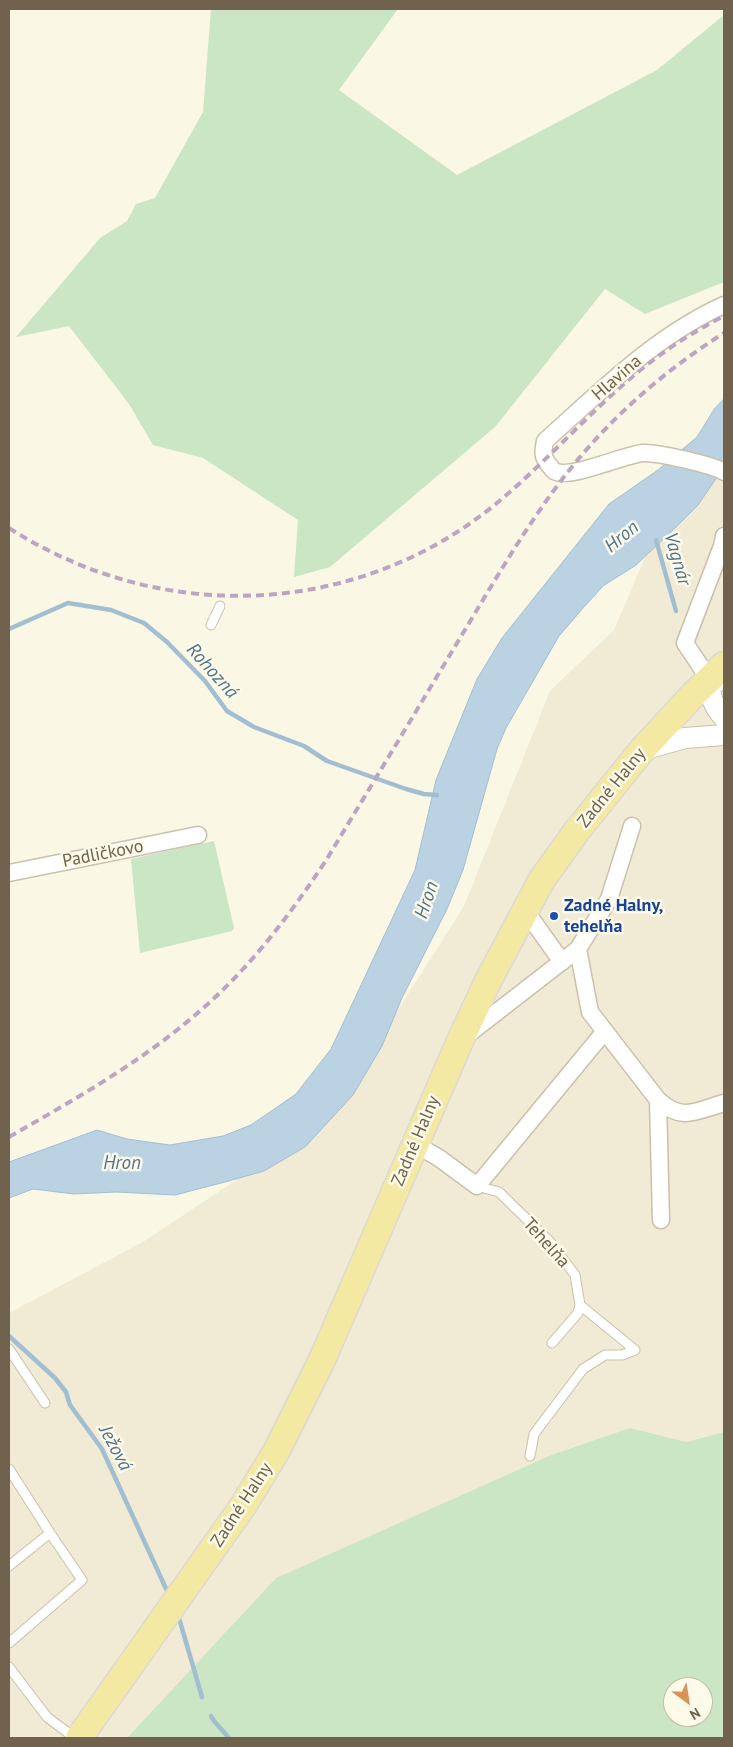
<!DOCTYPE html>
<meta charset="utf-8">
<style>
body{margin:0}
#map{position:relative;width:733px;height:1747px;overflow:hidden;background:#faf7e5;font-family:"PT Sans",sans-serif}
canvas{display:block}
.frame{position:absolute;inset:0;border:10px solid #70624c;pointer-events:none}
.north{position:absolute;left:663px;top:1677px;width:50px;height:50px;box-sizing:border-box;background:#fdfaea;border:1px solid #c5bdab;border-radius:50%;rotate:149deg;font-size:14px;font-weight:700;line-height:20px;text-align:center;color:#70624c}
.north::after{content:'';display:block;margin:auto;width:18px;height:22px;background:#d99354;clip-path:polygon(50% 0,100% 100%,50% 72%,0 100%)}
</style>
<div id="map">
<canvas width="733" height="1747"></canvas>
<div class="frame"></div>
<div class="north">N</div>
</div>
<script>
const c = document.querySelector('canvas').getContext('2d');
c.lineJoin = 'round';
function paint(path, color) { c.fillStyle = color; c.fill(path, 'evenodd'); }
function stroke(path, color, width, dash) { c.strokeStyle = color; c.lineWidth = width; c.lineCap = dash ? 'butt' : 'round'; c.setLineDash(dash || []); c.stroke(path); }
function write(font, color, halo, rows, align = 'center') {
  c.font = font + ' "PT Sans",sans-serif'; c.lineWidth = 5; c.setLineDash([]); c.textBaseline = 'middle'; c.strokeStyle = halo; c.fillStyle = color; for (const [text, x, y, turn = 0] of rows) {
    c.save(); c.translate(x, y); c.rotate((+turn || 0) * Math.PI / 180); c.textAlign = isNaN(turn) ? turn : align; if (halo) c.strokeText(text, 0, 0); c.fillText(text, 0, 0); c.restore();
  }
}
const residential = new Path2D(`
 M724,461V1432L686,1442L630,1428L551,1455L276,1578L127,1738H9V1313L143,1242L259,1165L389,1024L464,906L550,691L614,630L678,480Z`);
const green = new Path2D(`
 M211,9H398L339,90L457,175L657,70L724,15V282L645,314L605,289L495,427L330,567L294,577L298,520L203,458L153,445L129,404L69,326L16,337L100,238L127,221L136,204L155,198L203,112Z
 M214,841L234,928L232,931L140,953L131,859Z
 M630,1428L686,1442L724,1432V1738H127L276,1578L551,1455ZM673,1687H703V1717H673Z`);
const water = new Path2D(`
 M724,399V467L698,505L669,534L636,565L603,586L584,607L559,636L506,728L497,749L463,870L447,909L402,998L382,1046L353,1095L305,1147L264,1171L225,1182L175,1195L116,1192L74,1194L33,1189L9,1198V1162L97,1130L127,1139L170,1145L223,1136L251,1125L296,1094L331,1049L415,870L436,780L477,679L502,638L609,504L658,470L697,437L715,408Z`);
const stream = new Path2D(`
 M656,540L676,611
 M9,629L68,603L111,610L144,623L167,642L205,681L227,711L254,727L304,746L327,761L406,789L424,794L437,795
 M9,1336L55,1378L66,1392L70,1405L102,1449L168,1593
 M179,1618L202,1697
 M211,1716L214,1721L229,1738`);
const service = new Path2D(`
 M211,625L220,606
 M477,1186L499,1192L550,1242L575,1275L580,1305L578,1313L552,1343
 M9,1349L45,1403
 M530,1456L534,1434L583,1369L605,1355H622L635,1350L580,1305
 M9,1469L50,1533
 M9,1566L50,1533L82,1580L9,1643
 M9,1667L47,1717L75,1738`);
const minor = new Path2D(`
 M724,305C655,336 601,391 545,441C543,451 542,457 549,465C551,467 552,469 554,471C570,480 622,455 643,453C656,452 714,465 724,472
 M709,679L685,643L722,546L724,536
 M9,873L198,835
 M525,910L562,962
 M578,949L590,1012L658,1100
 M466,1036L578,949L609,899L632,826
 M415,1144L439,1158L477,1186L605,1031
 M661,1220L658,1100C682,1122 696,1111 724,1103`);
const tertiary = new Path2D(`
 M719,681L709,679C710,696 713,706 724,718
 M642,750L685,738L724,735`);
const primary = new Path2D(`
 M79,1738L243,1506L277,1450L322,1360L460,1041L487,983L541,881L576,832L642,750L693,695L724,665`);
const rail = new Path2D(`
 M9,528C160,625 356,619 497,503C544,464 585,417 632,377C660,353 691,333 724,316
 M9,1137C79,1097 150,1057 210,1002C255,961 291,913 325,862C368,791 411,720 454,648C490,589 524,528 567,473C611,417 664,371 724,333`);
const markers = [
 [554,916,5,"#1a4fb4"]
];
const streetNames = [
 ["Hlavina",617,378,-41],
 ["Zadné Halny",612,788,-51],
 ["Padličkovo",103,854,-11],
 ["Zadné Halny",416,1141,-67],
 ["Tehelňa",546,1243,48],
 ["Zadné Halny",242,1505,-57]
];
const transitNames = [
 ["Zadné Halny,",564,906],
 ["tehelňa",564,927]
];
const waterNames = [
 ["Hron",622,537,-40],
 ["Vagnár",677,559,74],
 ["Rohozná",212,671,48],
 ["Hron",427,900,-72],
 ["Hron",122,1164],
 ["Ježová",115,1448,62]
];
paint(residential, '#f1ead4');
paint(green, '#cae6c4');
paint(water, '#bbd2e2');
stroke(water, '#a2bfd2', 1);
stroke(stream, '#a2bfd2', 4.5);
stroke(service, '#cac1ac', 11);
stroke(minor, '#cac1ac', 19);
stroke(tertiary, '#cac1ac', 22);
stroke(primary, '#ddd9d4', 29);
stroke(service, '#fff', 9);
stroke(minor, '#fff', 16);
stroke(tertiary, '#fff', 20);
stroke(primary, '#f3e9a3', 26);
stroke(rail, '#bca4c2', 4, [8, 5]);
for (const [x, y, r, color] of markers) { const dot = new Path2D(); dot.arc(x, y, r, 0, 2 * Math.PI); c.fillStyle = color; c.fill(dot); stroke(dot, '#fdfaea', 2); }
write('18px', '#70624c', '#fdfaea', streetNames);
write('bold 18px', '#164399', '#fdfaea', transitNames, 'left');
write('italic 19px', '#4f758e', '#fdfaea', waterNames);
</script>
